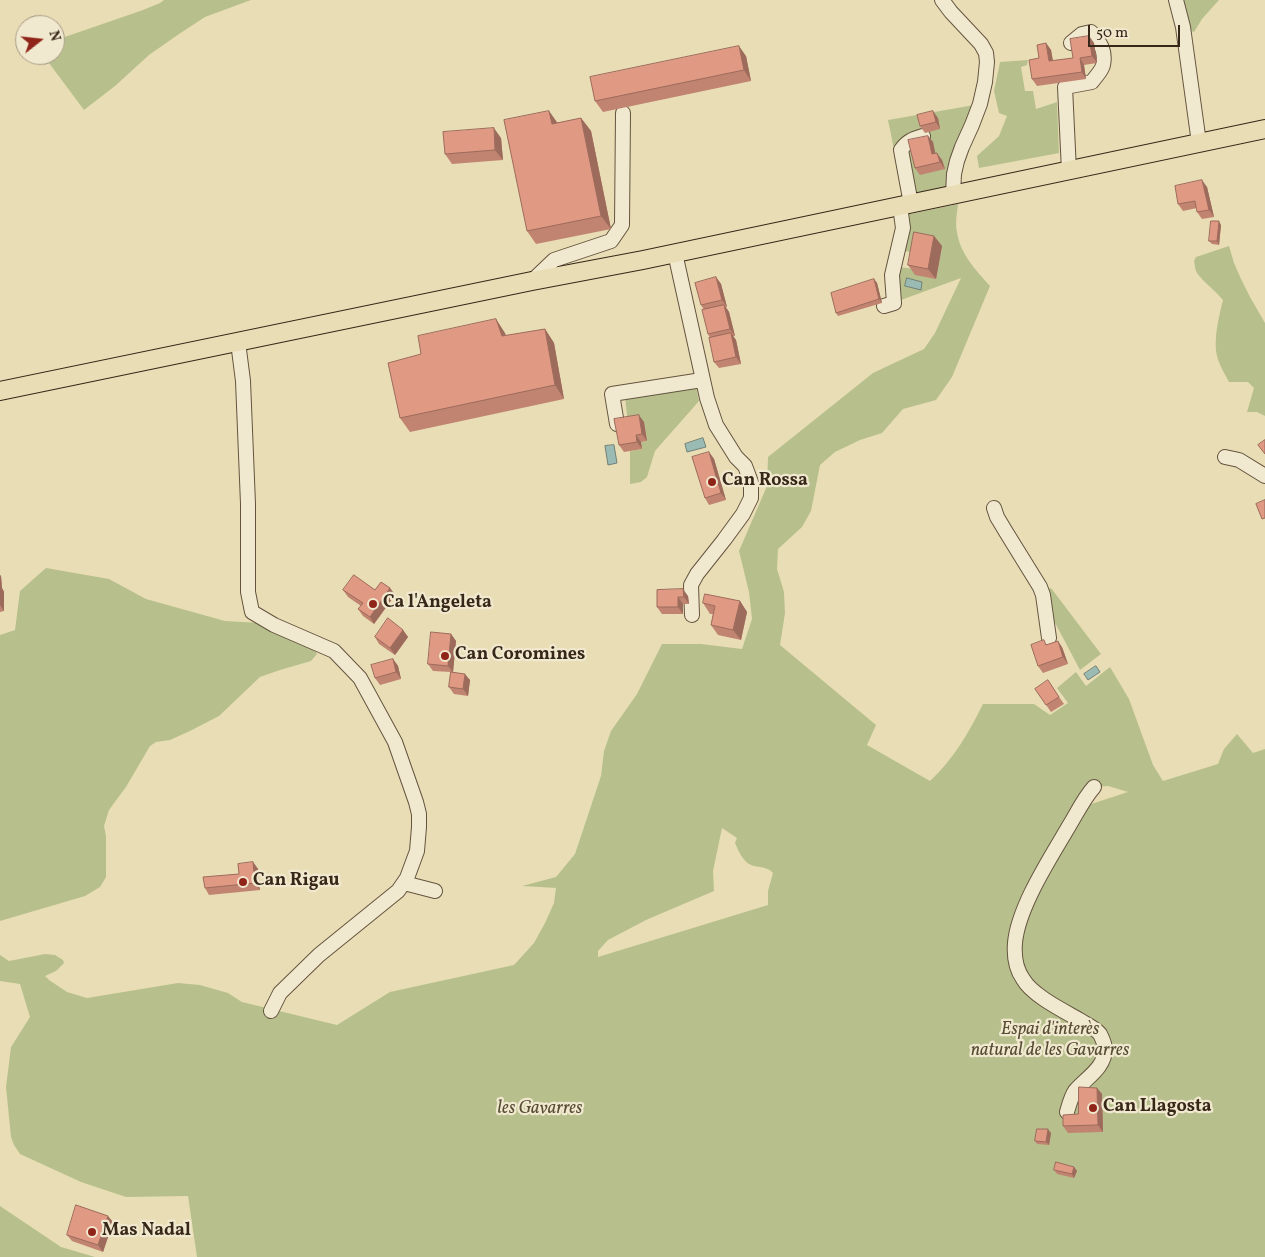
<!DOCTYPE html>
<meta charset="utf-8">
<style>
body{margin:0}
#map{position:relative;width:1265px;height:1257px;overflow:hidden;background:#e9ddb5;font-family:Vollkorn,serif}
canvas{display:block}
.north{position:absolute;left:15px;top:15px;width:50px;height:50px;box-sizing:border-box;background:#f1e9cf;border:1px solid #a79b86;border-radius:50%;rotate:74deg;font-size:14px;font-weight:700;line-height:20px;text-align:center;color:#372718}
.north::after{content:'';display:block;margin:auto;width:18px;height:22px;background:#8f2418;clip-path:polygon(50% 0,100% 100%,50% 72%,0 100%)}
.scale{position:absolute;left:1088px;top:25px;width:92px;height:22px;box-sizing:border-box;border:2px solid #372718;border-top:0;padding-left:6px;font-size:15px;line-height:18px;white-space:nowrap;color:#372718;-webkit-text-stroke:4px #f1e9cf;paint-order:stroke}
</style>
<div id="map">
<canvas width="1265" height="1257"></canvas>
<div class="north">N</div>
<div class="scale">50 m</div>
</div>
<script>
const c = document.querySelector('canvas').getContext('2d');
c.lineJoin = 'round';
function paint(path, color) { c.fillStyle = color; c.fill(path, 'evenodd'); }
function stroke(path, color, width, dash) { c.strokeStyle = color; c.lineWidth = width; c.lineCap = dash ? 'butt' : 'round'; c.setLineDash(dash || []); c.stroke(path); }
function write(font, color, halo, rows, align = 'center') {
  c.font = font + ' Vollkorn,serif'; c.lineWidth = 4.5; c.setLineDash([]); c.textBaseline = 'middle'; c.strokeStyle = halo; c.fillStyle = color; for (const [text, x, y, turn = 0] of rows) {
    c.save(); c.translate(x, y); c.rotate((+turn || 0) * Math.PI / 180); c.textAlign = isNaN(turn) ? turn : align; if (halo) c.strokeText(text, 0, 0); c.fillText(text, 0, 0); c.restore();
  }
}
const green = new Path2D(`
 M164,0H251L205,17L179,34L149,55L115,86L84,110L46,59L49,55H55V45L59,39L143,10L160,3Z
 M1182,0H1219L1202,19L1194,32L1189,30Z
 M1028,60L1027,65L1021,67L1025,91H1033L1036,109L1057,102L1059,153L979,168L977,156L999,136L1007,116L999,113L994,91L1000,62Z
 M980,104L954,185L915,194L897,164L888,120Z
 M958,204C957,213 955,224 957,232C960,254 976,270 990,286L952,377L936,400L903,409L882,433L860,440L835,452L820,465L811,511L802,527L778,549L777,569L784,592L785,613L780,645L876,725L867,745L930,781C953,760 969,732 983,704H1034L1050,715L1068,703L1057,688L1076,672L1086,686L1110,667L1129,699L1153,765L1163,781L1218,764L1224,749L1237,734L1253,753L1265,749V1257H197L188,1196L126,1197L81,1182L20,1154L14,1145L11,1137L6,1087L11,1047L30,1017L20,984L0,981V955L9,961L45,954L55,955L63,960L64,963L56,971L45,976L49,980L67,992L87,998L178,983L200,985L228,993L242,1002L337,1025L390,992L514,965L534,943L545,923L554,903L556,888L522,886L556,877L575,854L601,776L604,751L611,731L637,694L662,644H701L742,649L752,619L749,592L739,551L767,486L768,457L873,373L924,349L935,333L961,278L901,300L895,277L898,267L916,269L919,254L901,250L906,215ZM1108,786L1128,792L1082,807L1094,787ZM722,828L737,838L735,843C738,850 743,862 751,865C759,868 767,866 773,873L768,891V905L598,957V951L608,940L646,920L714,891L713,871Z
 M1229,246L1234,263L1241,279L1250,297L1265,323V416L1257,412H1247L1254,388L1248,382H1229C1225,374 1219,365 1217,356C1213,340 1219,316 1223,300C1215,290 1204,283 1197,273C1195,270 1195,265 1194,261L1196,257Z
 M696,387L699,401L655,451L647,477L641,482L630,484V451L642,449L641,442L647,441L644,422L628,424L625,397Z
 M46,568L109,579L146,599L225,621L261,623L312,645L317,654L311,661L280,670L260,677L219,716L192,730L170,740L156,742L150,746L126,787L109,810L104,826L106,836V877L100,887L85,896L0,921V635L15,630L20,591Z
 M1051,588L1101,654L1080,670L1052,617L1048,589Z
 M0,1206L61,1247L95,1257H0Z`);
const water = new Path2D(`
 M907,278L922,282L921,290L905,286Z
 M703,438L706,447L687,452L685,444Z
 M614,445L617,463L608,465L605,446Z
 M1096,666L1100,672L1088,680L1084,674Z`);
const minor = new Path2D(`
 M942,0L951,12L981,44L986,53L987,62L985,82L980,104L972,125L962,147L957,161L954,174L953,195
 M1176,0L1183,27L1199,143
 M1069,171L1065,87L1092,82C1095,77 1102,71 1103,65C1106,51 1100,42 1091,32L1082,34L1071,43
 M911,204L901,150C907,141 913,139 923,136
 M675,253L707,398L716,425L736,457L745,466L751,482V498L743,514L724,540L697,574L691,585L692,615
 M532,281L554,260L611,241L622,225L623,113
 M884,306L894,303L892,275L903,228L900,206
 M238,342L243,381L248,504V592L252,612L274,625L334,651L360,678L395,742L416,802L419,814V827L417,851L407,878L398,891L319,955L280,993L271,1011
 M617,424L612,394L702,380
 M1225,457L1239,460L1265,476
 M994,508L997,517L1006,532L1040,587L1043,595L1049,638
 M404,883L435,891
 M1067,1112C1069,1105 1071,1097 1075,1091C1086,1078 1105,1068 1105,1049C1105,1044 1102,1038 1100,1034C1094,1027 1085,1024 1078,1019C1062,1010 1032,995 1023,979C1016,969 1014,955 1015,943C1018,907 1051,857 1069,826C1077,813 1084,798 1094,787`);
const major = new Path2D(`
 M0,391L532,281L643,260L1265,129`);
const wall = new Path2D(`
 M1089,36L1094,43L1097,63L1084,65L1086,79L1037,86L1032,79L1039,58L1046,43L1051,50L1053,61L1073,58Z
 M746,56L751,81L603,112L595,101Z
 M549,111L557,123L581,118L591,131L611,229L536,244L527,231Z
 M938,118L940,129L925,133L920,126Z
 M928,136L933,142L935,153L942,160L945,169L920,175L915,168Z
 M501,138L503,160L452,164L445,154Z
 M1207,187L1214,217L1202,219L1197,212V208L1183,211L1178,204Z
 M1221,225L1219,245L1212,244L1209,241Z
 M934,236L942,246L936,279L915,275L908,265Z
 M716,277L721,284L727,307H726L729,312L735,336H733L736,340L741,364L719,368L714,362L710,338L708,334L704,310L701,305Z
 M874,279L877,283L882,303L838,316L836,313Z
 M496,319L506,336L545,329L554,343L564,399L410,432L400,418L421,354Z
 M644,422L647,441L641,442L642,449L624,452L619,445Z
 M709,452L714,459L726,500L709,505L705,498Z
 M0,575L1,576L2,588L4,592V611L0,612Z
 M390,588L395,595L374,624L363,616L358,609L361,606L348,597L343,590H375Z
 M657,590L688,596L689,604H683V614H662L657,607Z
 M740,601L747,612L741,640L718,635L711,625L713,614H710L703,603Z
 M403,630L408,637L395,655L379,644L375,637Z
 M451,634L456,641L453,672L470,680L468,696L454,694L449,687L451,672L433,671L428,664Z
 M1047,644L1062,647L1068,664L1043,673L1038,666Z
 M393,659L398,666L401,679L380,685L375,678Z
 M1048,681L1064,704L1051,712L1035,689Z
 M253,862L258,869L260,890L209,895L205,888L239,874Z
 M1097,1088L1102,1094L1103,1132L1068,1133L1063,1126L1078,1114Z
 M1051,1133L1049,1145L1037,1144L1035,1141Z
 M1074,1167L1077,1171L1074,1178L1057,1174L1054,1170Z
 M113,1222L103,1252L72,1241L67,1235Z`);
const shadedWall = new Path2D(`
 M1089,36L1094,43L1097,63L1092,56Z
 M1046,43L1051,50L1054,68L1049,61Z
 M739,46L746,56L751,81L744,70Z
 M1080,58L1084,65L1086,79L1082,72Z
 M549,111L559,125L552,124Z
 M933,111L938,118L940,129L936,122Z
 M581,118L591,131L611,229L601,216Z
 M494,128L501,138L503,160L495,150Z
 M928,136L933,142L937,161L932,154Z
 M937,153L942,160L945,169L940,162Z
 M1202,180L1207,187L1214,217L1209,210Z
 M1219,221L1221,225L1219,245L1217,241Z
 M934,236L942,246L936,279L928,269Z
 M716,277L721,284L727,307L722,300Z
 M874,279L877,283L882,303L879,299Z
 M724,305L729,312L735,336L730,329Z
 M496,319L505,333L511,350L502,336Z
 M545,329L554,343L564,399L555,385Z
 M731,333L736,340L741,364L736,357Z
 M639,415L644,422L647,441L642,434Z
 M636,435L641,442L642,449L637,442Z
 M709,452L714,459L726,500L721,493Z
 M0,575L1,576L2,588L4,592V611L0,605Z
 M390,588L395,595L374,624L370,617Z
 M683,589L688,596L689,604L684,597Z
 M678,597L683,604V614L678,607Z
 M740,601L747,612L741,640L733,630Z
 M403,630L408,637L395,655L390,648Z
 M451,634L456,641L453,672L448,666Z
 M1058,641L1062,647L1068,664L1063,657Z
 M393,659L398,666L401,679L396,672Z
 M465,674L470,680L468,696L463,689Z
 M253,862L258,869L260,890L255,883Z
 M1097,1088L1102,1094L1103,1132L1098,1125Z
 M1048,1129L1051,1133L1049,1145L1046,1142Z
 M1074,1167L1077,1171L1074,1178L1072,1174Z
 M108,1216L113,1222L103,1252L98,1245Z`);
const building = new Path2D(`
 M1089,36L1092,56L1080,58L1082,72L1032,79L1029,60L1039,58L1037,45L1046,43L1049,61L1073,58L1070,39Z
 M739,46L744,70L595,101L590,77Z
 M549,111L552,124L581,118L601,216L527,231L504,120Z
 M933,111L936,122L920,126L917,115Z
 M494,128L495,150L445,154L443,132Z
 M928,136L932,154L937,153L940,162L915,168L908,140Z
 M1202,180L1209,210L1197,212L1195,201L1178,204L1175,186Z
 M1211,221H1219L1217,241H1209Z
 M914,232L934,236L928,269L908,265Z
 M716,277L722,300L701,305L695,283Z
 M874,279L879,299L836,313L831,293Z
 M724,305L730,329L708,334L702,310Z
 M496,319L502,336L545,329L555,385L400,418L388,363L421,354L418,336Z
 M731,333L736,357L714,362L709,338Z
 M639,415L642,434L636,435L637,442L619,445L614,419Z
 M1265,440V454L1258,445Z
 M709,452L721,493L705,498L692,457Z
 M1265,500V518L1262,519L1256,504Z
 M354,575L375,590L381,582L390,588L370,617L358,609L363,603L343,590Z
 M683,589L684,597H678V607H657V590Z
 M705,594L740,601L733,630L711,625L715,606L703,603Z
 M388,618L403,630L390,648L375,637Z
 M431,632L451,634L448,666L428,664Z
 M1044,640L1046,645L1058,641L1063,657L1038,666L1031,645Z
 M393,659L396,672L375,678L371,665Z
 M451,672L465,674L463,689L449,687Z
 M1048,680L1059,697L1046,705L1035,689Z
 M253,862L255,883L205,888L203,877L239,874L238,864Z
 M1079,1087L1097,1088L1098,1125L1063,1126V1115L1078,1114Z
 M1037,1129H1048L1046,1142L1035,1141Z
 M1056,1162L1074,1167L1072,1174L1054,1170Z
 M76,1205L108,1216L98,1245L67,1235Z`);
const markers = [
 [712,482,5,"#8f2418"],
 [373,604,5,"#8f2418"],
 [445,656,5,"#8f2418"],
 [243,882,5,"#8f2418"],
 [1093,1108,5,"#8f2418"],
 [92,1232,5,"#8f2418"]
];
const poiNames = [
 ["Can Rossa",722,482],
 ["Ca l'Angeleta",383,604],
 ["Can Coromines",455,656],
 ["Can Rigau",253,882],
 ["Can Llagosta",1103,1108],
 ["Mas Nadal",102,1232]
];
const parkNames = [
 ["Espai d'interès",1050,1031],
 ["natural de les Gavarres",1050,1052],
 ["les Gavarres",540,1110]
];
paint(green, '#b7c08d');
paint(water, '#99bbb4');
stroke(water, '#728076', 1);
stroke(minor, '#64543f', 16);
stroke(major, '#372718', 20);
stroke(minor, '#f1e9cf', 14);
stroke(major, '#e9ddb5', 18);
paint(wall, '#c18471');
paint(shadedWall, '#9d6b5c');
paint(building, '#e09983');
stroke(building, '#9d6b5c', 1);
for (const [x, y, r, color] of markers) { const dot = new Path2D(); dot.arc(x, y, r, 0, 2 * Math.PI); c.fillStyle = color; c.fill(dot); stroke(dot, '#f1e9cf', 2); }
write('bold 18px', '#372718', '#f1e9cf', poiNames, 'left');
write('italic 18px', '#574d35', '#f1e9cf', parkNames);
</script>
